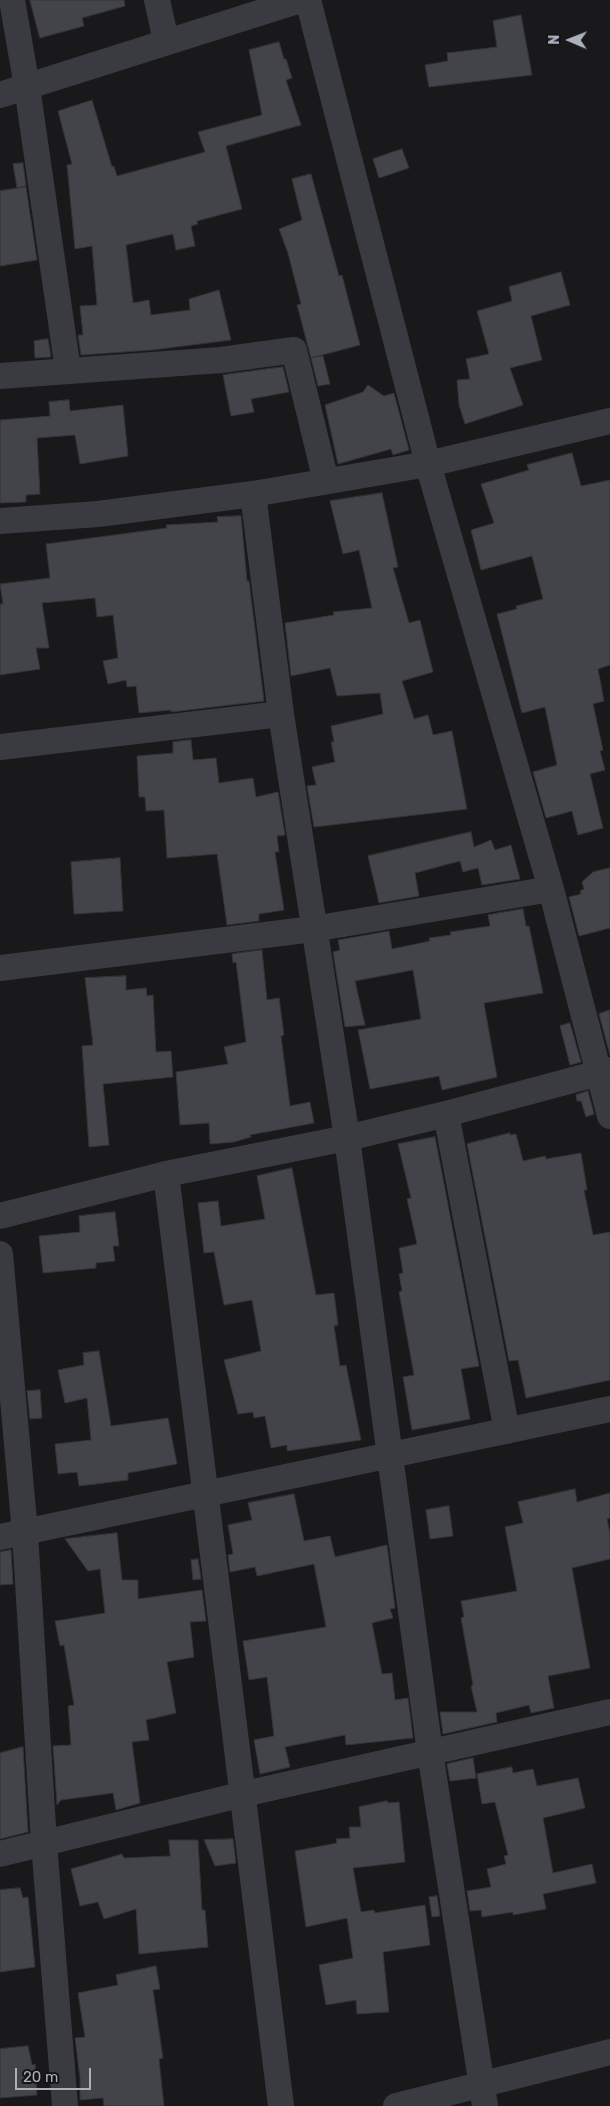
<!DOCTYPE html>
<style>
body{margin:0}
#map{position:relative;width:610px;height:2106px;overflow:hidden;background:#19191c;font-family:Rubik,sans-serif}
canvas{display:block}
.north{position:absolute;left:545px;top:15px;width:50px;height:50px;-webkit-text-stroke:4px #141417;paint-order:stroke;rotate:271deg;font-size:14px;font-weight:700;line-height:20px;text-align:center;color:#abb0bc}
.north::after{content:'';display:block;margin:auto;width:18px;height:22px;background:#abb0bc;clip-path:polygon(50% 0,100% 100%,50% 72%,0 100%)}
.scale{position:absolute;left:15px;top:2068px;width:76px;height:22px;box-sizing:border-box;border:2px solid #abb0bc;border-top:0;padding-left:6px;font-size:15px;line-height:18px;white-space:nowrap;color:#abb0bc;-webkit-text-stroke:4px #141417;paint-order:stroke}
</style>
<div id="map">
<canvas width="610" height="2106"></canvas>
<div class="north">N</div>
<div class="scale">20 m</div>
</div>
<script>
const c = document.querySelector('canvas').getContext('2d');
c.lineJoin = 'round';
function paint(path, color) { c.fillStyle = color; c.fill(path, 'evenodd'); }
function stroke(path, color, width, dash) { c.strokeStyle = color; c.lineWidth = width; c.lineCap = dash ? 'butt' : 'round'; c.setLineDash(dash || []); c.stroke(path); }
const building = new Path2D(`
 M30,0H124L125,6L82,18L84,26L40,38Z
 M521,15L532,75L429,87L425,65L448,61L447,53L497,47L493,21Z
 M279,42L284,59H286L292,78L286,80L301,125L226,146L242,209L197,221L198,224L191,226L195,246L176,250L173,234L126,245L133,303L149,300L151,315L190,310L189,299L219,290L231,340L152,350L81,355L78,335H83L80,306L97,305L92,246L75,249L67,165L72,164L58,111L92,100L112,167L114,166L117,176L205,152L198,132L262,115L249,50Z
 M402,149L409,168L379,178L373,159Z
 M23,163L26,186L17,188L13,164Z
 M311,174L339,276L342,275L360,345L311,358L297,305L301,304L288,253L279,229L302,220L292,179Z
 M26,187L37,260L0,266V191Z
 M561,272L570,305L531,316L542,360L510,368L523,405L465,424L459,405L457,380L470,379L466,359L489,354L477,311L512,301L509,287Z
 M48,339L51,357L35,358L34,341Z
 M323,356L330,384L318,386L311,358Z
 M283,367L289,392L251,399L254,412L231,416L223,375Z
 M368,385L384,396L394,393L409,450L393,455L391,449L338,464L325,405L363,392Z
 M69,400L70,411L123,405L128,456L80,464L75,435L37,438L40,494L26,495V502L0,503V420L50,416L49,402Z
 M572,453L581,486L610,480V665L598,669L604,701L593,704L603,750L600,751L605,770L590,774L603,828L578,835L572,811L546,818L533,772L557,765L545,707L522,713L497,614L517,609L516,606L543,599L532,556L481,570L471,530L494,523L481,484L529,470L527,465Z
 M382,493L398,567L393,568L409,623L420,620L433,672L402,681L414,719L428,715L433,735L452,731L467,809L314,827L307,786L316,785L312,767L335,762L331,742H334L331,726L383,714L380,693L337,696L330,668L291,676L285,623L334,615L333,612L372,608L359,550L343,554L330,501Z
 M241,516L247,581H249L264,701L171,712V710L139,713L136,686L127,687L126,680L108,684L103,661L118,658L113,615L97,617L95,598L42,603L49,648H36L40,669L0,675V604H3L0,584L50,578L46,544L167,528L166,525L218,522L217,517Z
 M191,740L193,760L216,758L219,783L253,778L256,797L278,792L285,835L277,836L279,852H275L284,910L259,914V921L227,925L217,854L167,858L164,810L146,811L145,797H139L137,756L173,753V742Z
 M471,832L474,847L491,840L495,850L511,845L520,879L482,885L478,868L463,872L460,861L415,873L419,896L379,903L368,856Z
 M120,858L123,911L74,914L71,862Z
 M610,868V928L579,936L569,897L581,894L580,891L584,889L582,882L593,872Z
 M523,909L526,926H529L543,993L484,1003L497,1077L442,1090L439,1076L370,1089L358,1030L421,1019L413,970L355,981L365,1025L345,1027L333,952L340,950L338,940L389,931L392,949L430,941L429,938L451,935L450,932L490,926L488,915Z
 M262,950L267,1000L279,998L284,1035L281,1036L290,1106L310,1102L314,1123L250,1135L251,1137L234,1142L210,1144L209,1123L180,1125L176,1072L228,1064L224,1047L246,1042L236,962L233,963L232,954Z
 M126,976V990L146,988L147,996L153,995L156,1052L171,1051L173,1077L103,1084L109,1145L89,1147L82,1046L93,1045L85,978Z
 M610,1010V1055L599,1014Z
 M570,1023L581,1062L570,1065L560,1026Z
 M588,1091L594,1114L586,1117L581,1101H577L576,1095Z
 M510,1133V1135L516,1134L523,1161L545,1156L546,1159L581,1153L587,1190H584L593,1235L610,1232V1380L526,1398L518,1360L509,1361L467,1144Z
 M435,1137L479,1366L461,1369L470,1419L412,1430L403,1377L414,1375L399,1292L402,1291L399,1274L403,1273L399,1248L417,1244L407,1199L411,1198L398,1144Z
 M292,1168L316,1295L334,1293L338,1325L334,1326L340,1366L346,1365L361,1440L287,1451V1445L271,1448L265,1416L254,1418L253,1412L238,1414L224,1360L261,1351L252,1300L224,1305L214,1252L204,1253L198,1203L218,1201L221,1226L265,1219L257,1176Z
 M115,1212L119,1246H113L115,1261L96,1263V1268L43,1273L39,1236L80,1232L79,1216Z
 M99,1351L111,1426L168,1418L177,1464L128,1473V1480L79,1486L77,1472L58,1474L55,1444L91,1440L87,1398L65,1403L58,1370L84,1365L83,1353Z
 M40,1390L42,1418L30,1419L27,1391Z
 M575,1489L577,1502L610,1493V1518L607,1519L610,1533V1559L572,1568L590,1668L548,1676L554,1708L531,1713L529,1705L496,1713L497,1722L443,1734L440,1712H477L471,1686L473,1685L461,1618L464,1617L461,1601L517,1591L505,1527L523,1523L518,1502Z
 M294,1494L304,1541L330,1536L335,1557L387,1545L395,1608L390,1609L393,1618L372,1623L382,1674L392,1673L395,1700L408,1698L413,1738L346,1745L345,1735L285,1747L290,1767L260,1774L254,1740L274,1736L267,1677L249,1680L243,1641L326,1627L314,1564L257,1576L255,1567L230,1572L228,1555L233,1554L228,1525L252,1520L248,1503Z
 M449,1506L453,1536L430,1539L426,1510Z
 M117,1533L122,1580H138V1599L202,1590L206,1621L190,1622L194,1657L167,1662L176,1713L146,1720L149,1740L132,1742L140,1803L116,1810L113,1793L61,1800L57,1805L53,1746L71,1745L68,1706L74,1705L64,1645L60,1646L55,1621L105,1613L100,1569L88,1571L65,1539Z
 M11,1550L13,1584L0,1585V1552Z
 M198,1559L201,1579L193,1580L191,1560Z
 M23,1747L28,1832L0,1839V1753Z
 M473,1758L476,1778L450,1781L447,1764Z
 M512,1767L513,1773L533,1769L537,1786L578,1778L585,1808L543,1818L553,1873L592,1864L596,1883L543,1894L546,1909L513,1915V1912L482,1917L481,1910L470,1911L467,1891L491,1887L487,1869L506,1864L504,1856L508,1855L495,1802L482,1804L477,1774Z
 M387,1801L388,1803L399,1802L405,1862L353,1868L361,1912L374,1910L375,1913L425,1905L430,1945L383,1952L389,2012L357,2014L356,2000L326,2005L319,1965L353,1958L347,1918L306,1927L295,1851L337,1843L336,1839L350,1838L349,1827H361L359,1807Z
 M233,1839L236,1863L215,1866L204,1840Z
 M169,1840H198L202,1910H205L208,1947L139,1954L136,1909L104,1919L98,1902L80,1906L71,1869L122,1854L124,1858L170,1856Z
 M20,1888L23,1898L28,1897L35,1967L0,1972V1890Z
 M437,1896L440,1916L432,1917L429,1897Z
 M156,1966L160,1989L153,1990L163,2058L159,2059L164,2106H104L103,2098L80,2100V2078L75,2038L85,2037L78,1993L118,1985L116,1975Z
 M28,2046L32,2065L35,2064L37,2095L0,2098V2049Z`);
const minor = new Path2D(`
 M12,0L27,87L68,370
 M157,0L166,41
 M308,0L428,464L551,889L610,1116
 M0,95L300,0
 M0,376L221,360L294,350L326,481
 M253,494L281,714L347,1138L430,1752L485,2106
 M0,521L98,514L253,494L428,464L610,421
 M0,747L281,714
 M0,968L313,929L551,889
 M446,1114L507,1431
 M166,1174L281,2106
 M0,1216L166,1174L347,1138L446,1114L610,1070
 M0,1254L25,1533L44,1843L65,2106
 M0,1537L610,1409
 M0,1854L244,1794L610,1712
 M396,2106L610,2052`);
paint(building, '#434449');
stroke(building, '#333338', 1);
stroke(minor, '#3a3b41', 26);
</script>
